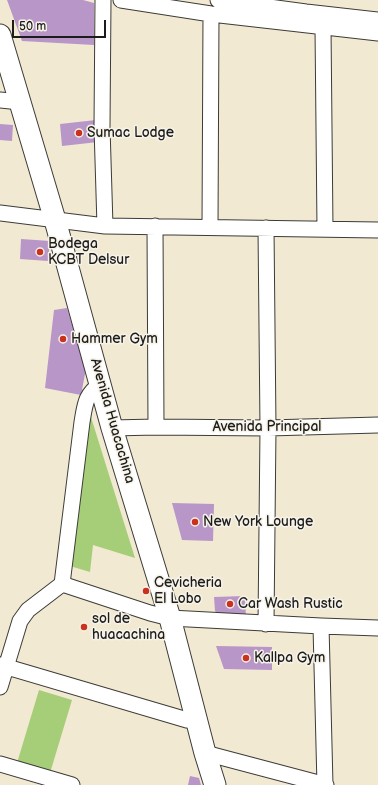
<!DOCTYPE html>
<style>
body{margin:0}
#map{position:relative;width:378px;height:785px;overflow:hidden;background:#f1e9d2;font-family:"Balsamiq Sans",sans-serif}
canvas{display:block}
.scale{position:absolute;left:12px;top:20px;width:94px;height:18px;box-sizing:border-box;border:2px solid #1c1c1c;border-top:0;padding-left:5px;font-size:12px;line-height:14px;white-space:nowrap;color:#1c1c1c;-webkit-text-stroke:3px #f7f3e8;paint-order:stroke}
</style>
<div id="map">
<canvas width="378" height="785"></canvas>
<div class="scale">50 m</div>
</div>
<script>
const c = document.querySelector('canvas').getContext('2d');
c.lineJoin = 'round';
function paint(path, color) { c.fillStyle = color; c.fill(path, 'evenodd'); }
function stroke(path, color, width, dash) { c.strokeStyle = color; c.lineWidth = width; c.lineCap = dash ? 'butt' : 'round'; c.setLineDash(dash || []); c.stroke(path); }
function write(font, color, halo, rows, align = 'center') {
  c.font = font + ' "Balsamiq Sans",sans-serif'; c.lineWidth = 3; c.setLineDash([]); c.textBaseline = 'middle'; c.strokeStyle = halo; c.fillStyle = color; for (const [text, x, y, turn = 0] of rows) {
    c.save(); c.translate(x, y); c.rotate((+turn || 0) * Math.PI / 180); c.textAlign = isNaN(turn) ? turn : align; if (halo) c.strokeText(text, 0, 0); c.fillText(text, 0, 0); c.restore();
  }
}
const green = new Path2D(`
 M90,414L135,558L93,545L90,572L70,566Z
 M39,690L72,700L50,773L17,763Z`);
const building = new Path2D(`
 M7,0H83L94,3V45L22,41Z
 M96,120L98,142L62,146L60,124Z
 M0,124L13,125L12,141L0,140Z
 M21,239L50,241L48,261L20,259Z
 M67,308L85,367V374L81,395L45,388L54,310Z
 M172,503L214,504L213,541L182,540Z
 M245,596L246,619L224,620L215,611L214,597Z
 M216,646L272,647V670L224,669Z
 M190,776L199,778L201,785H188Z`);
const street = new Path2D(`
 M103,0L102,127L105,226
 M121,0L211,14L378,33
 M218,0L306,12L378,20
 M323,27L325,229
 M0,100L20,102
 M0,213L105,226L378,230
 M210,227L211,14
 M266,228L268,428L266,624
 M156,427L268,428L378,425
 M112,428L156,427L155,226
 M62,584L150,613L170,618L321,626L378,628
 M321,626L325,785
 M0,665L187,720L197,721
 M0,687L20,621L28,610L62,584L82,422C85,405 85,394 101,384
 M205,753L326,785
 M0,764L72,785`);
const secondary = new Path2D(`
 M0,35L55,220L112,428L170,618L205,753L215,785`);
const markers = [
 [79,133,4,"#c8321e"],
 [40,252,4,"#c8321e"],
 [63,339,4,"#c8321e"],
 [195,522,4,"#c8321e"],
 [146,591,4,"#c8321e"],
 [230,604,4,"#c8321e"],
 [84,627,4,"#c8321e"],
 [246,658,4,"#c8321e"]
];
const poiNames = [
 ["Sumac Lodge",87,133],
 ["Bodega",48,244],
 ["KCBT Delsur",48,260],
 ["Hammer Gym",71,339],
 ["New York Lounge",203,522],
 ["Cevicheria",154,583],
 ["El Lobo",154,599],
 ["Car Wash Rustic",238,604],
 ["sol de",92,619],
 ["huacachina",92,635],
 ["Kallpa Gym",254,658]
];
const streetNames = [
 ["Avenida Huacachina",112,421,74],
 ["Avenida Principal",267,427]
];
paint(green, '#a6cd77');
paint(building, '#b896c8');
stroke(street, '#3c3b37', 17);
stroke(secondary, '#3c3b37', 23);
stroke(street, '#fff', 15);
stroke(secondary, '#fff', 21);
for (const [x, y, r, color] of markers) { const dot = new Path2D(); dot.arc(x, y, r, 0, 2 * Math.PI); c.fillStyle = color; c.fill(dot); stroke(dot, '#f7f3e8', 1.5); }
write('14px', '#1c1c1c', '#f7f3e8', poiNames, 'left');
write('14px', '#1c1c1c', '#f7f3e8', streetNames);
</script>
